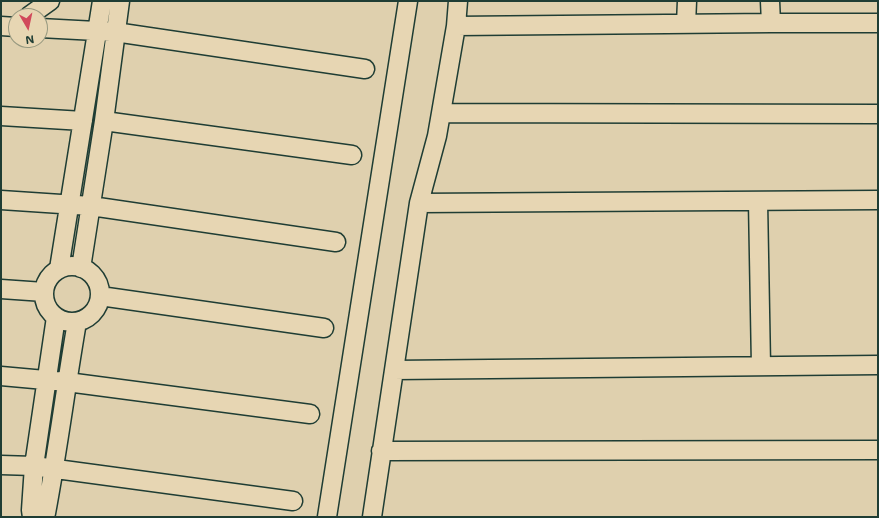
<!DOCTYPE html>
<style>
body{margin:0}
#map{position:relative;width:879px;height:518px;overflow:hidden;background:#dfd0ae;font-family:"Shantell Sans",sans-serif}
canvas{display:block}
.frame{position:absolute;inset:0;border:2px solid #1f3d34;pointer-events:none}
.north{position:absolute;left:8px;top:8px;width:40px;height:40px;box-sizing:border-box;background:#e7d6b3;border:1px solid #979980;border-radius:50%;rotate:171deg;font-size:11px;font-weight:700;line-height:16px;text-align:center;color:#1f3d34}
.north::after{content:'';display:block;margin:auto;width:14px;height:18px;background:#d1495b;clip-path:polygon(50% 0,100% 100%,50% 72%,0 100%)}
</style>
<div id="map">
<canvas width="879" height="518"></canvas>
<div class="frame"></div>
<div class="north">N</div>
</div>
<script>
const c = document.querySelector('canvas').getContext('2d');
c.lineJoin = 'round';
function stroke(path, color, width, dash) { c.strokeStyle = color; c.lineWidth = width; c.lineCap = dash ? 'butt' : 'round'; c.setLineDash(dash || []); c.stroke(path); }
const minor = new Path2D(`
 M770,1L771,23
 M29,16L50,1
 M686,24L687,1
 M1,26L16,27
 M456,26L771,23H878
 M40,28L115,32L365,69
 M441,113L878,114
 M1,116L83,121
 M104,121L352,155
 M1,200L91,206L336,242
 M758,201L761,366
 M419,203L878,200
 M44 294a28 28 0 1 1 56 0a28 28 0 1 1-56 0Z
 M81,268L104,121L120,1
 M59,269L102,1
 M1,289L44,292
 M100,296L324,328
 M394,370L878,365
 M1,376L67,382L310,414
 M381,451L878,450
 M1,465L34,466L293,501
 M32,517L31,510L34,466L56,317
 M43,517L46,513C58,449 66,385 77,322
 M327,517L408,1
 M372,517L419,203L437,136L441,113L456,26L458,1`);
stroke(minor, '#1f3d34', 21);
stroke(minor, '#e7d6b3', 18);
</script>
